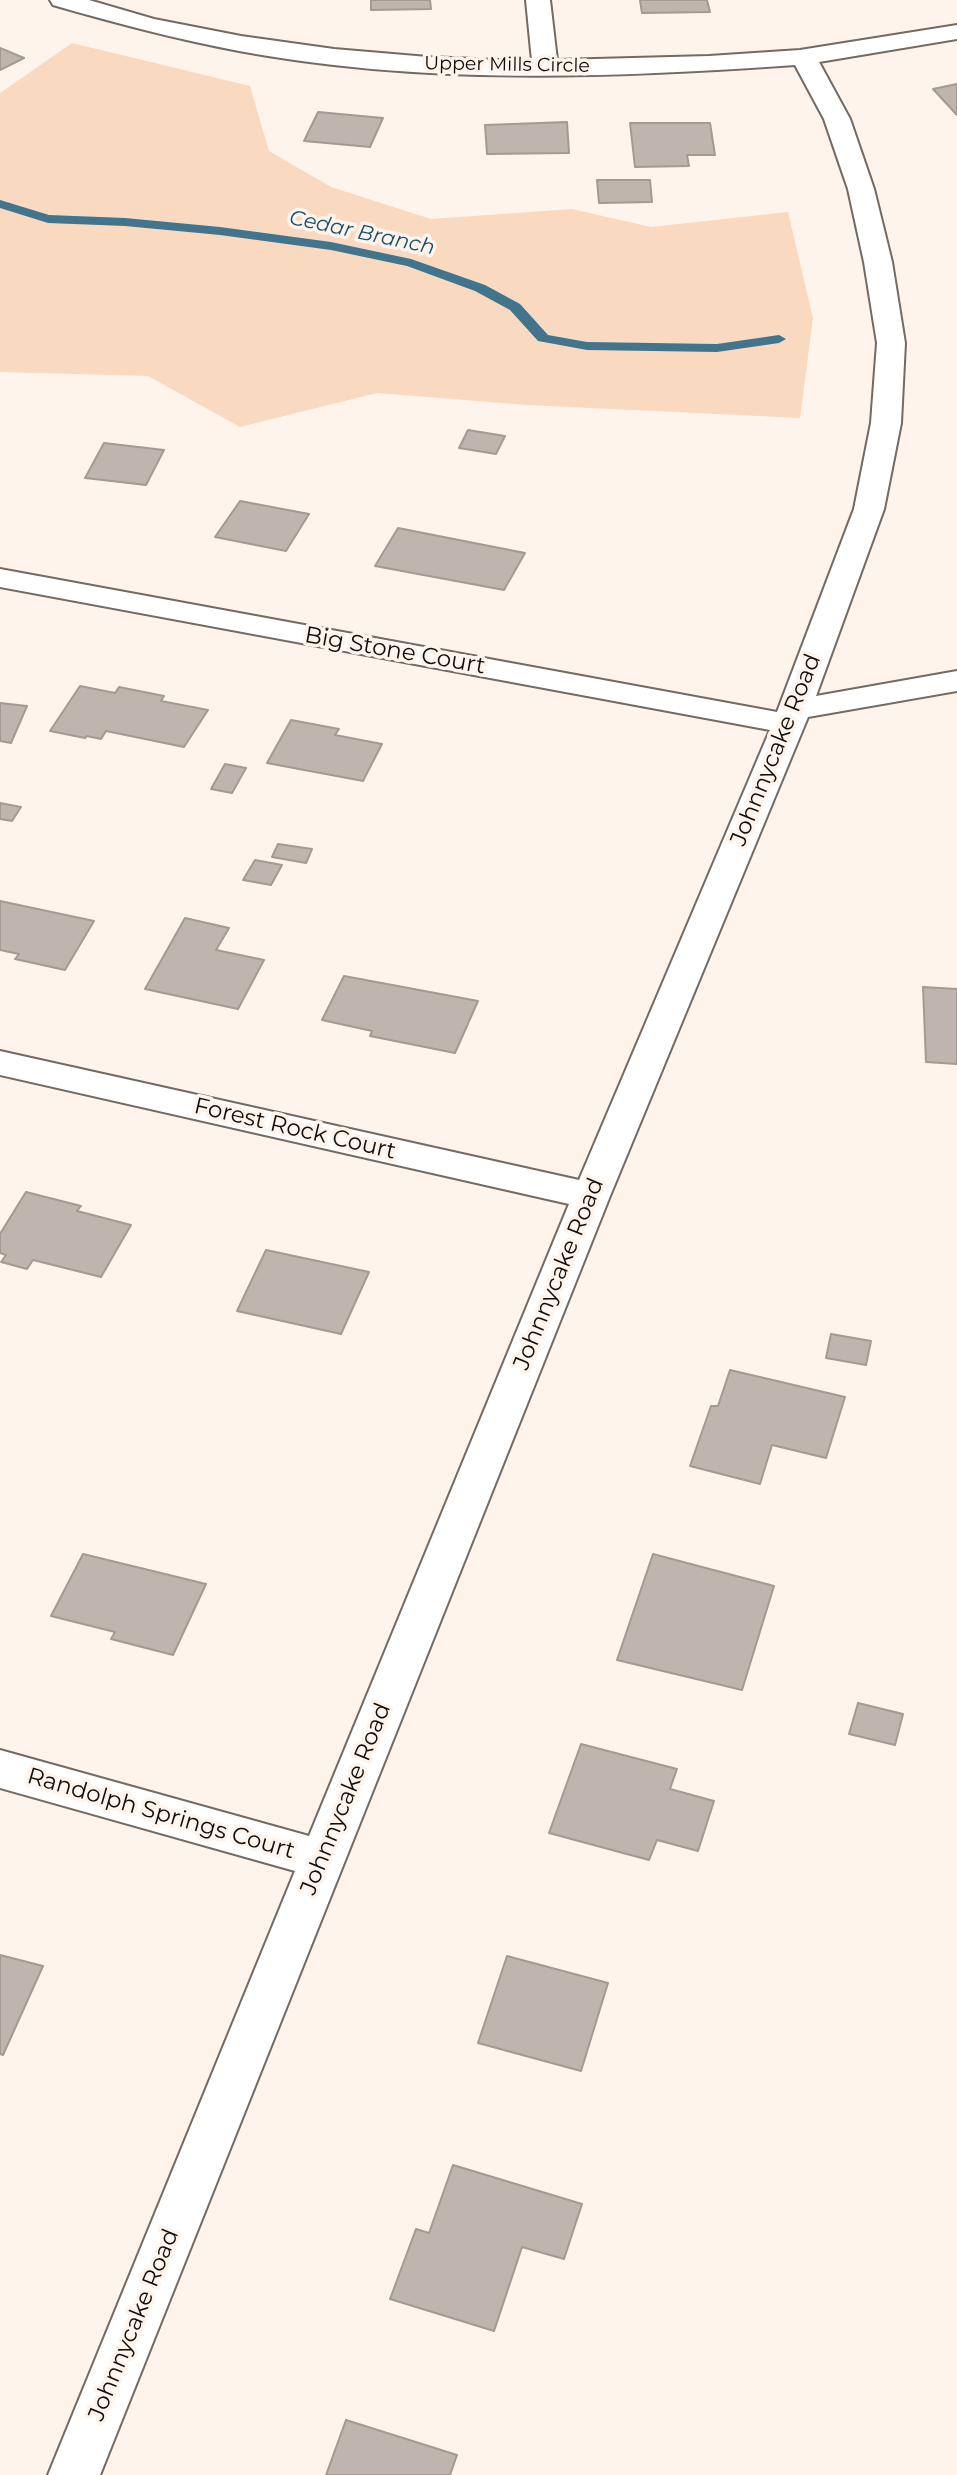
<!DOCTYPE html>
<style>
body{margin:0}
canvas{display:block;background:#fef4ec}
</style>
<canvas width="957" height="2475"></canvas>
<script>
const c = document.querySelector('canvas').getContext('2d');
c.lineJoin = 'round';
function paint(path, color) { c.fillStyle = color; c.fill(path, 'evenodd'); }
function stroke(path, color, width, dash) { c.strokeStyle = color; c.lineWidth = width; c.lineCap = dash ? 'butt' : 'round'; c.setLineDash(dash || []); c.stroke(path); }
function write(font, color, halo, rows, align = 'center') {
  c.font = font + ' Montserrat,sans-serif'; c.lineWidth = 7; c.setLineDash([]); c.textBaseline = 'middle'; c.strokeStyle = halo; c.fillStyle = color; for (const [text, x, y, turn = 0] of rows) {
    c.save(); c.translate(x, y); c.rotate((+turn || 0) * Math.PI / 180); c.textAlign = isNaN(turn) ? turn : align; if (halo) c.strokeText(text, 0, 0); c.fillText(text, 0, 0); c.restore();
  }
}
const green = new Path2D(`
 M72,43L250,86L269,151L331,187L431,219L572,209L651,227L788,212L813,318L800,418L527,405L377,393L240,427L148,376L0,372V93Z`);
const stream = new Path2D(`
 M0,200L49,215L125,218L220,227L331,242L411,259L485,285L520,304L548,335L587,342L717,344L779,335L786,339L779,343L717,352L587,350L538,341L510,310L475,291L407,266L331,250L220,235L125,226L48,223L0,208Z`);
const building = new Path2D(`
 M371,0H430L431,9L371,10Z
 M640,0H707L710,12L642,13Z
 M0,48L24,58L0,70Z
 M957,84V115L933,89Z
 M318,112L383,118L370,147L304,141Z
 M567,122L569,153L487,154L485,125Z
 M630,123H710L715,155H687L689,166L635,167Z
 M597,180H650L652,202L599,203Z
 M468,430L505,436L496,454L459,448Z
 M104,443L164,450L146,485L85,478Z
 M240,501L309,514L286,551L215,537Z
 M398,528L525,553L504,590L375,566Z
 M80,686L115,693L119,687L164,696L161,701L208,710L184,747L106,731L101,739L87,736L85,738L50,731Z
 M0,703L27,706L11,743L0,741Z
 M291,720L339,729L335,735L382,744L363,781L267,763Z
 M225,764L246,768L232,793L211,789Z
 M0,803L21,807L12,821L0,819Z
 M278,844L312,849L306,863L272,857Z
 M255,860L282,865L271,885L243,880Z
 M0,901L94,921L65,970L15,959L19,954L0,950Z
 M185,918L229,928L216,950L264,960L238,1009L145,989Z
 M344,976L478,1001L455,1053L370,1036L372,1031L322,1020Z
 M923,987L957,989V1064L926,1062Z
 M26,1192L81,1206L77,1211L131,1225L101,1277L33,1260L27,1269L1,1262L6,1255L0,1253V1234Z
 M266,1250L369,1272L341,1334L237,1311Z
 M831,1334L871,1341L866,1365L826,1358Z
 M730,1370L845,1397L826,1458L772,1445L760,1484L690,1466L711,1406H718Z
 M83,1554L206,1584L173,1655L111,1639L115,1632L51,1616Z
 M653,1554L774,1586L742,1690L617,1660Z
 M858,1703L903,1714L895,1745L849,1734Z
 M581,1744L677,1769L670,1789L714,1801L698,1851L657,1840L649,1860L549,1833Z
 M0,1955L43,1966L3,2055L0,2054Z
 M507,1956L608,1983L581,2071L478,2043Z
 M453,2165L582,2204L564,2259L522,2247L494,2331L390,2299L416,2229L429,2233Z
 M346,2420L457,2455L450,2475H326Z`);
const minor = new Path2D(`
 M50,0H89L154,19L241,36L334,49L428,57L522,61H532L526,0H550L557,60L709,56L800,50L957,25V39L819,62L850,119L874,189L892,262L905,343L901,423L884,509L816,696L957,671V691L808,717L610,1196L100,2475H48L295,1871L0,1788V1750L309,1836L569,1204L0,1075V1051L579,1180L770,730L0,587V569L777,712L854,509L871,423L877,343L864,262L848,189L824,119L795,65C611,78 421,85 239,51C176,39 115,23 53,5Z`);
const farStreetnames = [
 ["Upper Mills Circle",507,65,1]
];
const farWaternames = [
 ["Cedar Branch",362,233,12]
];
const streetNames = [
 ["Big Stone Court",395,651,10],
 ["Johnnycake Road",776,750,-68],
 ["Forest Rock Court",295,1129,13],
 ["Johnnycake Road",559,1274,-68],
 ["Johnnycake Road",346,1799,-68],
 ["Randolph Springs Court",161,1814,16],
 ["Johnnycake Road",134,2325,-68]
];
paint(green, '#f9dac1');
paint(stream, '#41748d');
paint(building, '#bfb5ae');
stroke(building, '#a39a93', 2);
stroke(minor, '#726a63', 4);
paint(minor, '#fff');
write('19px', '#0f0c09', '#fef4ec', farStreetnames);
write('italic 21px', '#18526c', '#fef4ec', farWaternames);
write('23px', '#0f0c09', '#fef4ec', streetNames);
</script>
